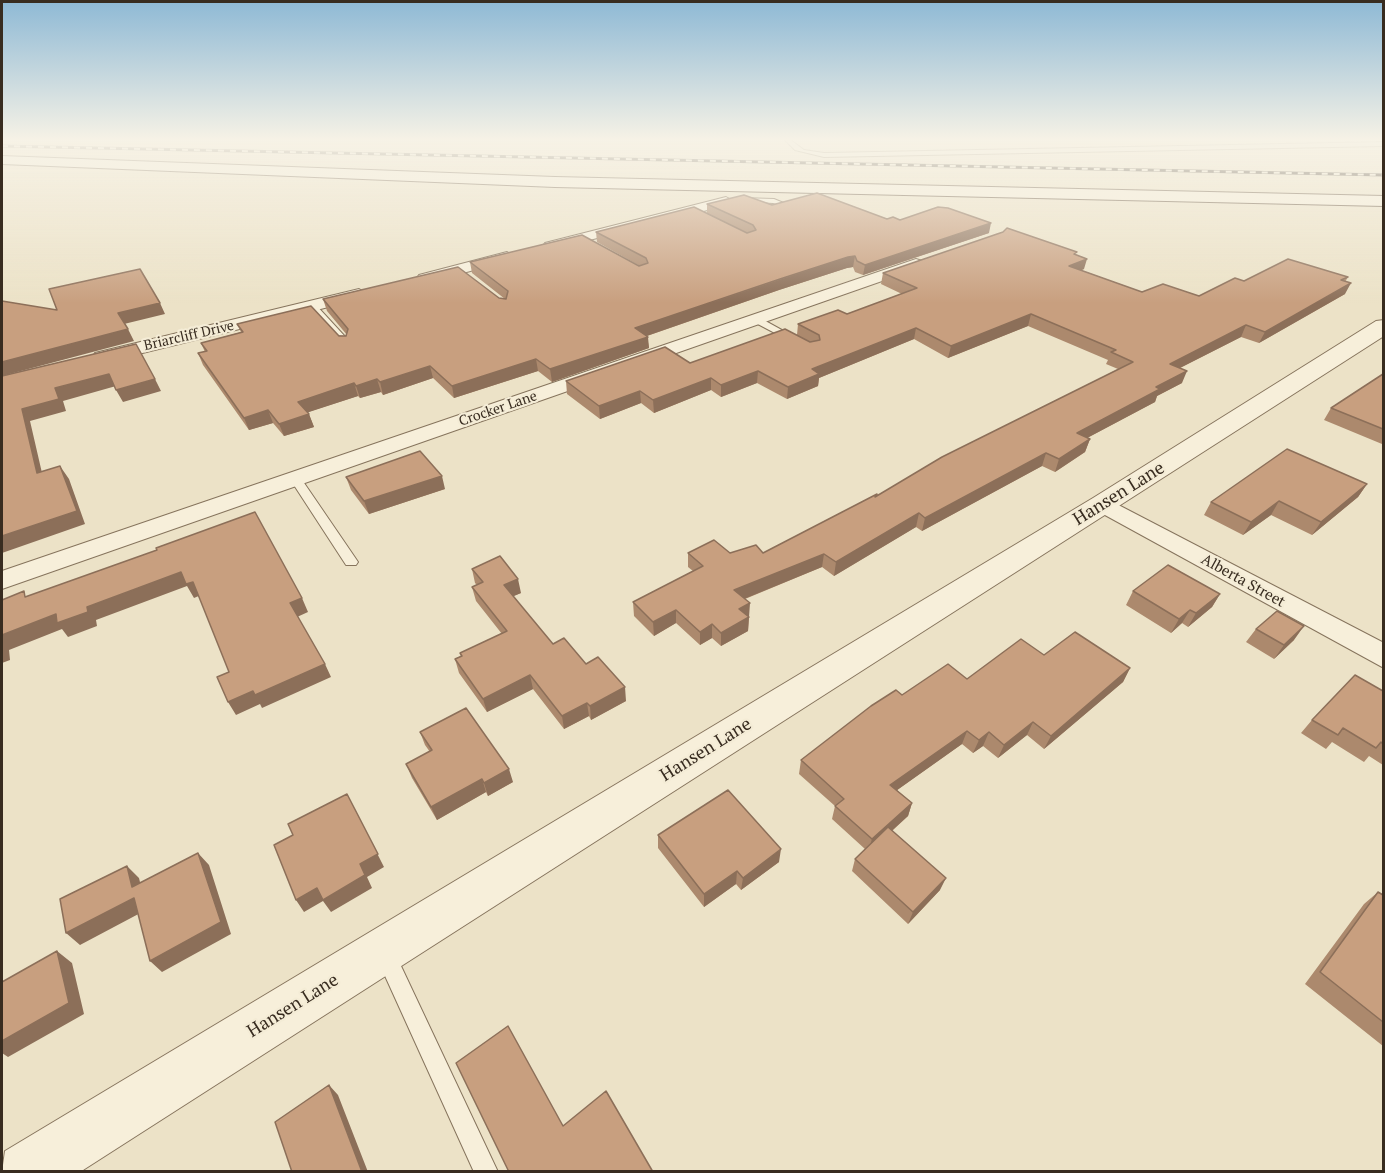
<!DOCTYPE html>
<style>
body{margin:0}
#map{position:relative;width:1385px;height:1173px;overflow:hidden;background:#ece2c7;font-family:"PT Serif",serif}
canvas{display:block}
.frame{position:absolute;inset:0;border:3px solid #382c20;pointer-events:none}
</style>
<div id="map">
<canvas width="1385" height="1173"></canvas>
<div class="frame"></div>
</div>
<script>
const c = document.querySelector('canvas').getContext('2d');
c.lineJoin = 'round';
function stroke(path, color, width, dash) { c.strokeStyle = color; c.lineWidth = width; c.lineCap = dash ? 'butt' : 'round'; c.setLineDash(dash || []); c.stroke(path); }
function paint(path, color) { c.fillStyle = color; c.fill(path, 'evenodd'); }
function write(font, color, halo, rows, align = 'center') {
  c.font = font + ' "PT Serif",serif'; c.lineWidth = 4.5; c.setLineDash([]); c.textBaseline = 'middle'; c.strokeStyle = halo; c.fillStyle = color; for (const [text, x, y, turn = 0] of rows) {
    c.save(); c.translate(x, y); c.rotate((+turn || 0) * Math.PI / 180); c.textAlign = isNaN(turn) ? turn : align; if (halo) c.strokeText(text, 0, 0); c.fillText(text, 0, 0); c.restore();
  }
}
const service = new Path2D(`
 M783,138H788L804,150L824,153L1384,142V146L824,157L795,150Z
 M741,198L774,199L786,204L783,206L773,203L739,201Z
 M309,304H315L350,342V346H344L309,308Z
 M754,318H760L798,339L790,341L754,322Z
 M296,476L300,477L356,559L358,562L356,565H346L290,479Z
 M386,946L393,949L498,1172H474L376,956L379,949Z`);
const minor = new Path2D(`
 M726,197L733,201L731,204L550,250L543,246L545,243Z
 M507,252L515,257L512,260L425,283L417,278L419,275Z
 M916,259L922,261L924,264L922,267L2,589V571Z
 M359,289L367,294L365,298L102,363L93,357L95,353Z
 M1103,497L1384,643V668L1094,509L1091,504L1094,499Z`);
const tertiary = new Path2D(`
 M1384,320V336L80,1172H2L5,1151L1093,498L1376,321Z`);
const secondary = new Path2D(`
 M2,156L555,177L1384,196V206L555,187L2,164Z`);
const rail = new Path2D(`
 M2,146L1384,175`);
const wall = new Path2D(`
 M707,204L772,205L887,219L900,220L989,233L863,275L855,272L853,267L847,268L779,290L647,336L649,348L552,382L538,371L454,398L433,378L383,395L381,392L360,398L358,396L308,412L314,427L284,436L273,423L249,430L203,365L198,353L205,352L201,343L241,332L237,324L346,336L347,335L327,311L323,299H505L472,273L470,262L639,266H640L597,242L596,232L707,214Z
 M1076,255L1084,269L1081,270L1142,292L1199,296L1244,281L1348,277L1345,282V294L1259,343L1241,337L1180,368L1182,383L1157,396L1155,402L1087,438L1090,439L1085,452L1055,472L1042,466L922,531L916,527L834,576L822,567L745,599L749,617L748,631L721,646L712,638L700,645L676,623L654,636L634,616L633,602L693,571L688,567V553H763L877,494V496L1118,369L1106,364L1108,360L1028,326L948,358L914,339L819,378L818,386L787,399L757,383L721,397L711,390L654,413L641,403L600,419L567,394L566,381L690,363L797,335L798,324L847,314L902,294L881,284L883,273Z
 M1383,374V443L1382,444L1324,420L1331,408Z
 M346,477L445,489L369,514L351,490Z
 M1367,484L1358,497L1312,535L1271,515L1243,535L1204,515L1211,502Z
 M472,569L521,593L513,596L553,644L586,664L626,701L591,720L589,716L564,729L533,689L487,712L459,673L455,659L461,656L460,653L502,634L476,601L472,587L477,585L475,583Z
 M1133,591L1220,594L1212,607L1188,627L1182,623L1171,633L1126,605Z
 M1256,629L1294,640L1274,659L1246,642Z
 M1044,655L1130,668L1123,682L1044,749L1027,735L998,758L983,746L973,753L962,744L897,790L912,803L908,816L892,831L940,890L908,924L852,871L855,859L865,849L832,819L835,806L799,774L801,760L902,695L967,679Z
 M1383,691V765L1369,756L1364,762L1332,742L1326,749L1301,733L1312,720Z
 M420,732L513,782L488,796L486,792L437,820L412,778L406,764L430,752L425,745Z
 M658,835L779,862L741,890L736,884L704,907L658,848Z
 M1378,892L1383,895V1046L1305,984L1364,904Z`);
const shadedWall = new Path2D(`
 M991,223L989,233L863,275L865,265Z
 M855,256L853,267L847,268L779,290L635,340V328L848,257Z
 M1087,259L1084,269L1066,277L1069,266Z
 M1351,283L1345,294L1259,343L1265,332Z
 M160,303L165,314L124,324L118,313Z
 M1031,314L1028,326L948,358L951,346Z
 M1246,325L1241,337L1164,376L1170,364Z
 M916,328L914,339L819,378L818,386L787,399L788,387L812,369Z
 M128,329L134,341L2,376V362Z
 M648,337L649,348L552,382L550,369Z
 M536,359L538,371L454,398L452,386Z
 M430,366L433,378L383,395L380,382Z
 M758,371L757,383L721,397V385Z
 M1187,371L1182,383L1157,396L1155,402L1072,446L1077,433L1156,387Z
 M109,374L116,386L63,401L66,411L30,421L45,486L37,473L22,409L55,388Z
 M711,378V390L654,413L653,400Z
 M155,379L161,391L123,402L116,390Z
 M377,379L381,392L360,398L356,386Z
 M354,383L358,396L303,414L298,402Z
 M640,391L641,403L600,419L599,406Z
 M268,410L273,423L249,430L244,418Z
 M309,414L314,427L284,436L279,424Z
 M1090,439L1085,452L1055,472L1059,459Z
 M1046,453L1042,466L922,531L925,518Z
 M60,466L69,479L85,524L2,553V536Z
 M442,476L445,489L369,514L364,501Z
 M1367,484L1358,497L1312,535L1321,522Z
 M1279,501L1271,515L1243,535L1251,522Z
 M919,513L916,527L834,576L836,562Z
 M824,554L822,567L734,603V590Z
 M181,572L193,582L201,595L194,598L187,586L96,620L97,626L68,637L62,629L9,650L10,660L2,663V635L56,614L87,607Z
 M518,579L521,593L507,599L504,585Z
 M1220,594L1212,607L1188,627L1196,613Z
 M302,598L308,612L297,617L290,603Z
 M750,603L749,617L738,623L739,609Z
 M676,610V623L654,636L653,622Z
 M1190,610L1182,623L1171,633L1179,619Z
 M749,617L748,631L721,646V633Z
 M712,624V638L700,645V632Z
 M1304,626L1294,640L1274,659L1284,645Z
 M325,664L331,677L262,708L260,704L236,715L228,702L253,691Z
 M1130,668L1123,682L1044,749L1051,736Z
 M530,675L533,689L487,712L483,699Z
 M625,687L626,701L591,720L590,706Z
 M587,703L589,716L564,729L562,716Z
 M1033,722L1027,735L998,758L1004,745Z
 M967,731L962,744L886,798L890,785Z
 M989,732L983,746L973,753L979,740Z
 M509,769L513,782L488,796L484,783Z
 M482,779L486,792L437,820L431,807Z
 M347,794L384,867L367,877L372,888L331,912L323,901L304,912L296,900Z
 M912,803L908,816L868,852L872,839Z
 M781,849L779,862L741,890L743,878Z
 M198,853L209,865L231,934L162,972L150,961Z
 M127,866L139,878L144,899L132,887Z
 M737,871L736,884L704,907V894Z
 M946,878L940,890L908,924L913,912Z
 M134,898L146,910L80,945L66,933Z
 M57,951L72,963L84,1014L8,1057L2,1053V1041Z
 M329,1085L338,1095L368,1172H362Z`);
const building = new Path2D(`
 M817,193L887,219L893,217L900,220L938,207L948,208L991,223L865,265L857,261L855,256L848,257L780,279L635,328L648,337L550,369L536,359L452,386L430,366L380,382L377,379L356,386L354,383L298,402L309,414L279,424L268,410L244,418L198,353L207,351L201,343L243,332L237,324L311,306L339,336H346L348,329L323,299L458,267L499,298L506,299L508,291L470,262L582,235L639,266L648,263L646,258L596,232L694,207L747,233L756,230L753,225L707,204L744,195L772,205Z
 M1007,228L1077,252L1074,254L1087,259L1069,266L1142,292L1163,284L1199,296L1235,278L1244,281L1288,259L1348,277L1341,280L1351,283L1265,332L1246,325L1170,364L1187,371L1156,387L1160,389L1077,433L1090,439L1059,459L1046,453L925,518L919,513L836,562L824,554L734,590L750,603L739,609L749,617L721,633L712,624L700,632L676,610L653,622L633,602L703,566L688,553L714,540L730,553L756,545L763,553L877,494L875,497L942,457L1133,362L1111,352L1116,350L1031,314L951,346L916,328L812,369L819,374L788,387L758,371L721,385L711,378L653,400L640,391L599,406L566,381L665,347L690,363L785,329L810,342L820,340L819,335L798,324L838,310L847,314L917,288L883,273L1003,232Z
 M140,269L160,303L118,313L128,329L2,362V301L57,310L49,289Z
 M136,344L155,379L116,390L109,374L55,388L59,399L22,409L37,473L60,466L77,511L2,536V376Z
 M1383,374V429L1331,408Z
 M1287,449L1367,484L1321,522L1279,501L1251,522L1211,502Z
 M420,451L442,476L364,501L346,477Z
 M255,512L302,598L290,603L325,664L255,695L253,691L228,702L217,677L229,672L193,582L186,584L181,572L87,607L88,612L57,623L56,614L2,635V600L24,591L25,597L157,550L156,548Z
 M500,556L518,579L504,585L553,644L564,638L586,664L598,657L625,687L590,706L587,703L562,716L530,675L483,699L455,659L462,656L460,653L507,631L472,587L483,582L472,569Z
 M1168,565L1220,594L1196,613L1190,610L1179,619L1133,591Z
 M1277,611L1304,626L1284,645L1256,629Z
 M1075,632L1130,668L1051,736L1033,722L1004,745L989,732L979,740L967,731L890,785L912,803L872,839L835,806L844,799L801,760L871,706L896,690L902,695L948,664L967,679L1021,639L1044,655Z
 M1355,675L1383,691V744L1381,742L1376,748L1343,728L1338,735L1312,720Z
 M466,708L509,769L484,783L482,779L431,807L406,764L432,750L420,732Z
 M728,790L781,849L743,878L737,871L704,894L658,835Z
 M347,794L378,854L360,864L365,875L323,900L317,888L296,900L274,845L293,835L288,824Z
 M888,827L946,878L913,912L855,859Z
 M198,853L221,922L150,961L134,898L66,933L60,899L127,866L132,887Z
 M1378,892L1383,895V1022L1320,972Z
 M57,951L69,1003L2,1041V982Z
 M508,1026L563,1126L606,1091L653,1172H509L456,1063Z
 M329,1085L362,1172H292L275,1122Z`);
const farStreetnames = [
 ["Briarcliff Drive",189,336,-13],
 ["Crocker Lane",498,409,-19]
];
const streetNames = [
 ["Alberta Street",1243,581,29]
];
const nearStreetnames = [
 ["Hansen Lane",1119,494,-32],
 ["Hansen Lane",706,750,-32],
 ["Hansen Lane",293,1006,-32]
];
stroke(service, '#86745d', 2);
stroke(minor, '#86745d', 2);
stroke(tertiary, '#86745d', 2);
stroke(secondary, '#685540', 2);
paint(service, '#f7efda');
paint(minor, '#f7efda');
paint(tertiary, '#f7efda');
paint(secondary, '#f7efda');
stroke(rail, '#382c20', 3);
stroke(rail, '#f4ecd6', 2, [6]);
paint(wall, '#ac896d');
paint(shadedWall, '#8c6f59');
paint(building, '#c89f7f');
stroke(building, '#8c6f59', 1.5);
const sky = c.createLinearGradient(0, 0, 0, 303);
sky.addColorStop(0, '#8eb9d5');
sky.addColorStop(0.46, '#f6f2e6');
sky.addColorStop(1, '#f6f2e600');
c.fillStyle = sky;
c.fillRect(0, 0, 1385, 303);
write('14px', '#382c20', '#f4ecd6', farStreetnames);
write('15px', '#382c20', '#f4ecd6', streetNames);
write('18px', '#382c20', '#f4ecd6', nearStreetnames);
</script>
